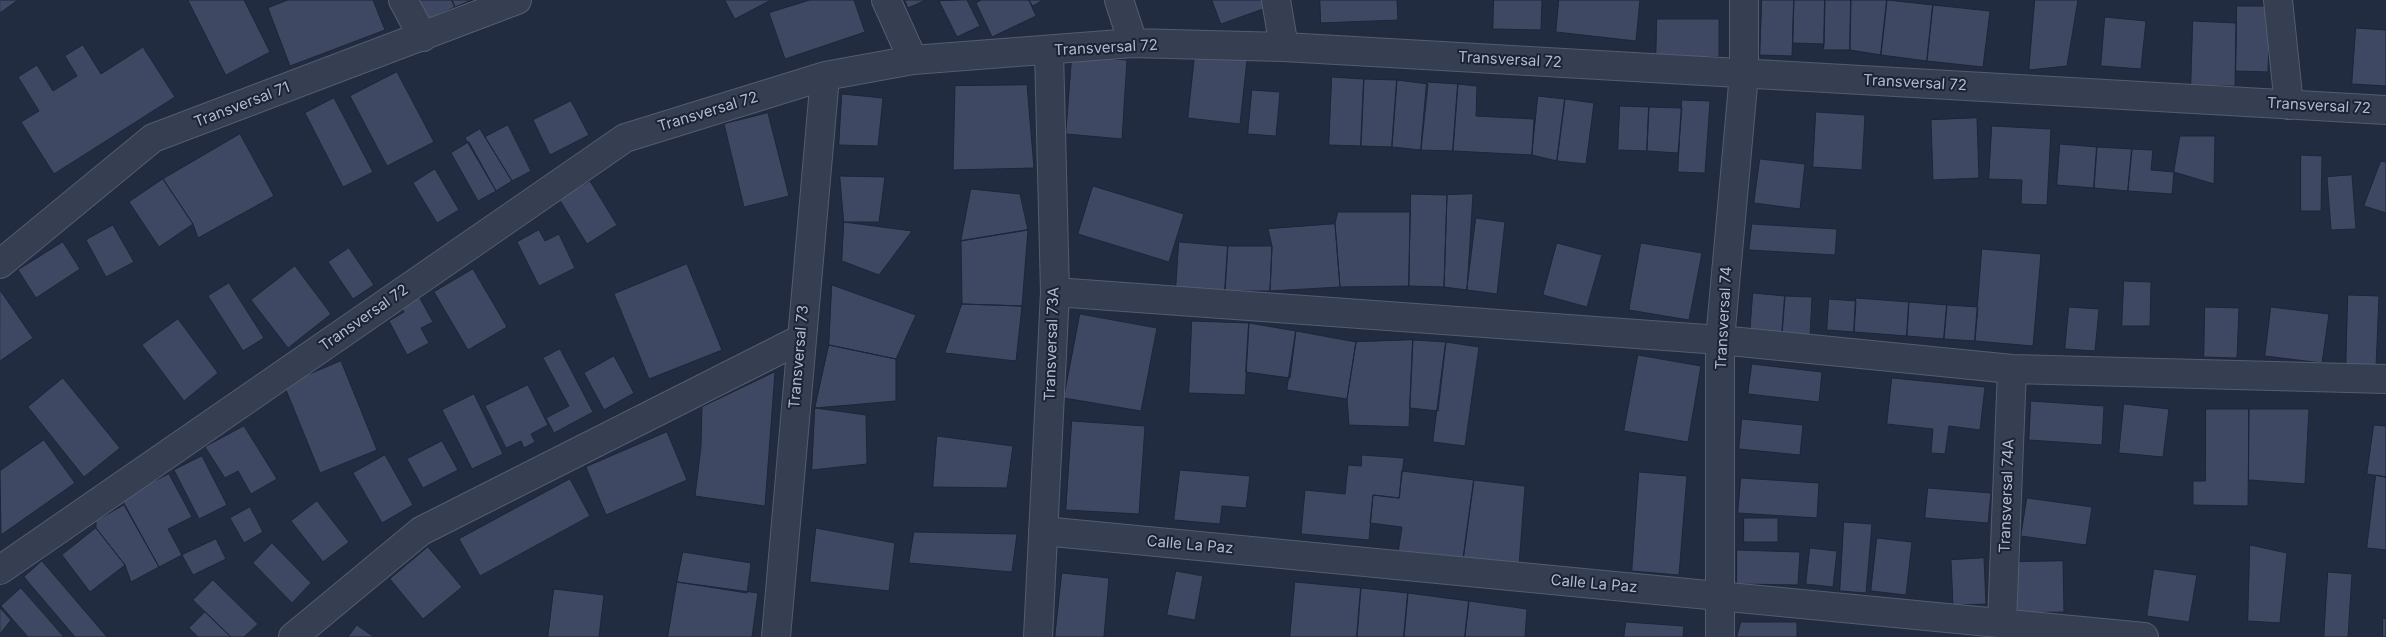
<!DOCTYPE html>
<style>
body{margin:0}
canvas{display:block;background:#222c41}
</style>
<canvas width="2386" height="637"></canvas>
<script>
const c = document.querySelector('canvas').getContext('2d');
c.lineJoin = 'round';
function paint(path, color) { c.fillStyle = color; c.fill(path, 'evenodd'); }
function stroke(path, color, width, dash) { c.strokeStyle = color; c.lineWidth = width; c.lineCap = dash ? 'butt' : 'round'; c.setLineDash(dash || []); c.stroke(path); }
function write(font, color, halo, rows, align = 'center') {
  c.font = font + ' Inter,sans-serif'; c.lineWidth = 4; c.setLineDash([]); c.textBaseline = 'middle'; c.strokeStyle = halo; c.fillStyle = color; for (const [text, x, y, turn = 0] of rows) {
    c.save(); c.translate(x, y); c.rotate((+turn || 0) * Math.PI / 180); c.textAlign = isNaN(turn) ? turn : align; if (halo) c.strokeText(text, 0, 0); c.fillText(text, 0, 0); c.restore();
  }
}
const building = new Path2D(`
 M0,0H18L0,13Z
 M188,0H244L270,52L226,75Z
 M288,0H373L385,30L290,66L268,8Z
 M419,0H452L455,7L427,20Z
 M452,0H472L455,7Z
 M725,0H771L735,19Z
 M810,0H854L865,32L785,59L769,13Z
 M905,0H926L908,8Z
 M967,0L980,26L957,37L939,1Z
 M982,0H1029L1036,16L992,37L976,3Z
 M1029,0H1043L1033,6Z
 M1212,0H1263L1266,8L1221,24Z
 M1320,0H1397L1398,20L1321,23Z
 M1494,0H1542L1541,30L1493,29Z
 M1559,0H1640L1636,41L1556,32Z
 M1762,0H1794L1792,56L1760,55Z
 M1794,0H1825L1824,44L1793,43Z
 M1825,0H1851L1850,50H1824Z
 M1851,0H1887L1881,55L1850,50Z
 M1887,0L1933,5L1927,61L1881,55Z
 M2035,0H2078L2067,66L2029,70Z
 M1933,5L1990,11L1983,67L1927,61Z
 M2237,6H2270L2268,72L2236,71Z
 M2105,17L2146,21L2141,69L2101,66Z
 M1657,19H1719V57H1656Z
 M2193,21L2236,23L2235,86H2191Z
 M2356,28L2386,30V86L2352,84Z
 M83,45L101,74L143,47L175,97L54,174L21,122L39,111L18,77L37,65L53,91L77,76L65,56Z
 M1195,54L1247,60L1240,124L1188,118Z
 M1072,56L1127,60L1122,139L1066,134Z
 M397,72L434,142L387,166L350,96Z
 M1332,77L1364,79L1361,146L1329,145Z
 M1364,79L1397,80L1392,147L1361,146Z
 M1397,80L1428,84L1421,150L1392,147Z
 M1427,82L1458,84L1453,151L1421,150Z
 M1458,84L1477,86L1476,116L1534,119L1532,155L1453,151Z
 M1027,85L1034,168L953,170L955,86Z
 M1252,90L1280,92L1276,136L1248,134Z
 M842,94L883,98L878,146L839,145Z
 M1538,96L1565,99L1557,161L1532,155Z
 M334,98L373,172L343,187L305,113Z
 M1565,99L1594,103L1586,164L1557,161Z
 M1682,100L1710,101L1705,173L1678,172Z
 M571,101L589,135L550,155L533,120Z
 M1620,106L1649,107L1647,151L1618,150Z
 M1649,107L1682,108L1678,153L1647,151Z
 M1816,112L1865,115L1862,170L1813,167Z
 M768,113L789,196L744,207L724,124Z
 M1977,118L1979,178L1933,180L1931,120Z
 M508,125L531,171L512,181L485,137Z
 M1992,126L2051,129L2047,205L2021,204L2022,180L1989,179Z
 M480,129L512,181L496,191L465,138Z
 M240,134L274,196L198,238L193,224L163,179Z
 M2180,136H2215L2214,184L2174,172Z
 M469,142L496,191L478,201L451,153Z
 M2060,144L2097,147L2094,188L2057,185Z
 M2097,147L2132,149L2128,191L2094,188Z
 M2132,149L2153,150L2151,170L2174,172L2172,194L2128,191Z
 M2301,155L2322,156L2321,211H2301Z
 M1760,159L1805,164L1800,209L1754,203Z
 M2381,161L2386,162V213L2364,206Z
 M435,169L459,210L437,223L413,183Z
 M2352,175L2356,229L2331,230L2327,177Z
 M840,176L885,177L879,222H844Z
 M163,179L193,224L159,247L129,202Z
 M590,181L617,225L587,244L559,199Z
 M1093,186L1184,214L1169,262L1078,234Z
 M971,189L1020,194L1028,230L961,241Z
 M1411,194L1447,195L1444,287L1409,286Z
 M1473,194L1467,290L1444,287L1447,195Z
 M1338,212H1410L1409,286L1340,287L1335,224Z
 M1476,218L1505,222L1497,294L1467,290Z
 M844,222L912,231L879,275L842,261Z
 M1335,224L1340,287L1270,291L1272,246L1268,229Z
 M1752,224L1837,229L1835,255L1749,250Z
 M113,225L134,262L106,277L86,240Z
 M539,230L545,241L559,234L575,268L539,286L517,242Z
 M1028,230L1022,306L962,304L961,241Z
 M63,242L80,269L36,298L18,270Z
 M1179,242L1228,246L1225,291L1176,287Z
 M1557,243L1602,255L1587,307L1543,295Z
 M1641,243L1702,253L1689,320L1629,310Z
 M1228,246H1272L1270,291H1225Z
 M349,248L374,285L353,299L328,262Z
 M1982,249L2041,254L2033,346L1975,341Z
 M687,264L722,350L649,379L614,294Z
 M295,266L331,314L288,348L251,300Z
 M473,269L507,327L468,350L434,292Z
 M2124,281L2151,282L2150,326H2122Z
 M229,283L264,338L243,351L208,296Z
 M832,285L916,315L896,359L829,345Z
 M0,290L33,338L0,361Z
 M417,293L433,322L421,328L429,343L407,355L389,321L404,312L399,302Z
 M1753,293L1785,296L1782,335L1750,333Z
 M2348,295L2379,296L2376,367L2346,366Z
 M1785,296L1812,297L1810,337L1782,335Z
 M1856,298L1909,302L1907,336L1854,332Z
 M1829,299L1856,301L1854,332L1827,330Z
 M1909,302L1947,305L1944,339L1907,336Z
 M962,304L1022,306L1016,361L945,353Z
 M1947,305L1978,307L1975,341L1944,339Z
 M2069,307L2099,309L2095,351L2065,349Z
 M2205,307L2239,308L2237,358L2204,357Z
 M2271,307L2329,314L2322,363L2265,356Z
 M1080,314L1157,328L1141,411L1064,398Z
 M178,319L218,373L184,401L142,345Z
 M1192,321L1249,323L1245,395L1189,393Z
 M1249,323L1296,331L1290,378L1246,372Z
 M1296,331L1356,342L1347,399L1287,390Z
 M1413,340L1446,342L1438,411L1410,408Z
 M1413,340L1409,427L1349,425L1347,399L1356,342Z
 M1446,342L1479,347L1465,446L1433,442Z
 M829,345L896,359V401L815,408Z
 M560,349L593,412L554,433L546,418L569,406L543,358Z
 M1638,355L1701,366L1688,442L1624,431Z
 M614,356L634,393L604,410L584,373Z
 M341,361L377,450L320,473L284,385Z
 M1752,364L1822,372L1819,402L1748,394Z
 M775,372L765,506L695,496L701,446L702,407Z
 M63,378L120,448L84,477L28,407Z
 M1892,378L1985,387L1980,430L1949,426L1945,454L1931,453L1933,429L1887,424Z
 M528,385L548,425L531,434L535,442L524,448L521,441L506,448L485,406Z
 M474,394L503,454L472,469L442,410Z
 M2031,401L2104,406L2102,445L2029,440Z
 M2124,404L2169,409L2163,457L2119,453Z
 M815,408L866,415L867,464L812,470Z
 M2206,409H2249L2248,506L2193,505V481H2205Z
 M2249,409H2309L2305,484L2249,480Z
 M1742,419L1803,425L1800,455L1739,449Z
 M1072,421L1145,426L1139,514L1066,510Z
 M2374,425L2386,426V477L2367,474Z
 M244,426L277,479L251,494L238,471L225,478L205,447Z
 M667,432L687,480L606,515L586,467Z
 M937,436L1013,446L1007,488L933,487Z
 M44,440L75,483L1,535L0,471Z
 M442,441L458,470L423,488L407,459Z
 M385,455L413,505L382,523L353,473Z
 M1362,455L1404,458L1399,498L1373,495L1369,540L1301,534L1305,490L1345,494L1348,465L1361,466Z
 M202,456L227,505L199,519L174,470Z
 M1180,470L1250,476L1246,508L1222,506L1220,524L1174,520Z
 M1402,471L1474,480L1463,561L1398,553L1402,527L1370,523L1373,495L1399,498Z
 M1639,472L1687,476L1679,575L1632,571Z
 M169,474L192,517L168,529L182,555L159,567L121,498Z
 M2376,475L2386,477V550L2367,548Z
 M1741,478L1819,483L1817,518L1738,513Z
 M570,479L590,516L480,576L459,539Z
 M1474,480L1525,486L1519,566L1463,561Z
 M1928,488L1991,493L1988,523L1925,518Z
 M2027,498L2092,507L2086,545L2021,536Z
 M317,501L349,542L323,562L291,521Z
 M124,505L159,567L131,582L125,565L96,528V521Z
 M250,507L263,532L244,543L230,518Z
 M1744,518H1778V542H1744Z
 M1844,522L1872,524L1866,593L1840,591Z
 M96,528L125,565L90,592L62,555Z
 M816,528L895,543L889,591L810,582Z
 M914,532L1017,534L1012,572L909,563Z
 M1877,538L1912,542L1906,595L1871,591Z
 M216,539L226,559L193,575L182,555Z
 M272,543L311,583L292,603L253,563Z
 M2250,545L2287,553L2280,623L2248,621Z
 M428,547L462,587L423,619L390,579Z
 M1810,548L1837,551L1833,587L1806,584Z
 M1737,550L1800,552L1798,585L1737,584Z
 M683,552L751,563L747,593L677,582Z
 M1984,558L1986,604L1953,605L1951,560Z
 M42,561L107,637H75L24,577Z
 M2063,561L2064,612L2012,613L2011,562Z
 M2154,569L2197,575L2189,622L2147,616Z
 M1176,571L1203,576L1195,620L1167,615Z
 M2328,572L2352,574L2348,637H2324Z
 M1062,573L1109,578L1104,637H1055Z
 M213,580L258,624L244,637H231L193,600Z
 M677,582L758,593L752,637H668Z
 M1295,582L1361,588L1357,637H1290Z
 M21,588L64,637H28L1,606Z
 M1361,588L1408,593L1404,637H1357Z
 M554,589L604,595L599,637H548Z
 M1408,593L1469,601L1465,637H1404Z
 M1469,601L1527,609L1525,637H1465Z
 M0,608L11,620L0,634Z
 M205,612L231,637H198L189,628Z
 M2383,618L2386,619V637H2383Z
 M1626,622L1684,626L1683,637H1624Z
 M1741,622H1797V637H1737Z
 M357,625L374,637H348Z`);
const street = new Path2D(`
 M403,0L423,37
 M886,0L913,60
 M1119,0L1133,43
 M1276,0L1284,47
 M2278,0L2289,105
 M0,264L153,138L517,0
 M1055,292L1720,340L2012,369L2386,379
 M1043,531L2144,637
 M0,570L625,138L825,76L913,60L1133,43L1284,47L2386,110
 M2002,623L2012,369
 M293,637L421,531L801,339
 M776,637L825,76
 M1038,637L1055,292L1049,51
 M1720,637V340L1744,74V0`);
const streetNames = [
 ["Transversal 72",1106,48,-3],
 ["Transversal 72",1510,60,3],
 ["Transversal 72",1915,83,3],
 ["Transversal 71",242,105,-21],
 ["Transversal 72",2319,106,3],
 ["Transversal 72",708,112,-17],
 ["Transversal 72",364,318,-35],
 ["Transversal 74",1724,318,-87],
 ["Transversal 73A",1052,344,-88],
 ["Transversal 73",799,357,-85],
 ["Transversal 74A",2007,496,-88],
 ["Calle La Paz",1190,545,5],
 ["Calle La Paz",1594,584,5]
];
paint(building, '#3e4862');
stroke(building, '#1d2538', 1);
stroke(street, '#545c6f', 30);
stroke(street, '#363e51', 28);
write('15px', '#b3bacc', '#1b2336', streetNames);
</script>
